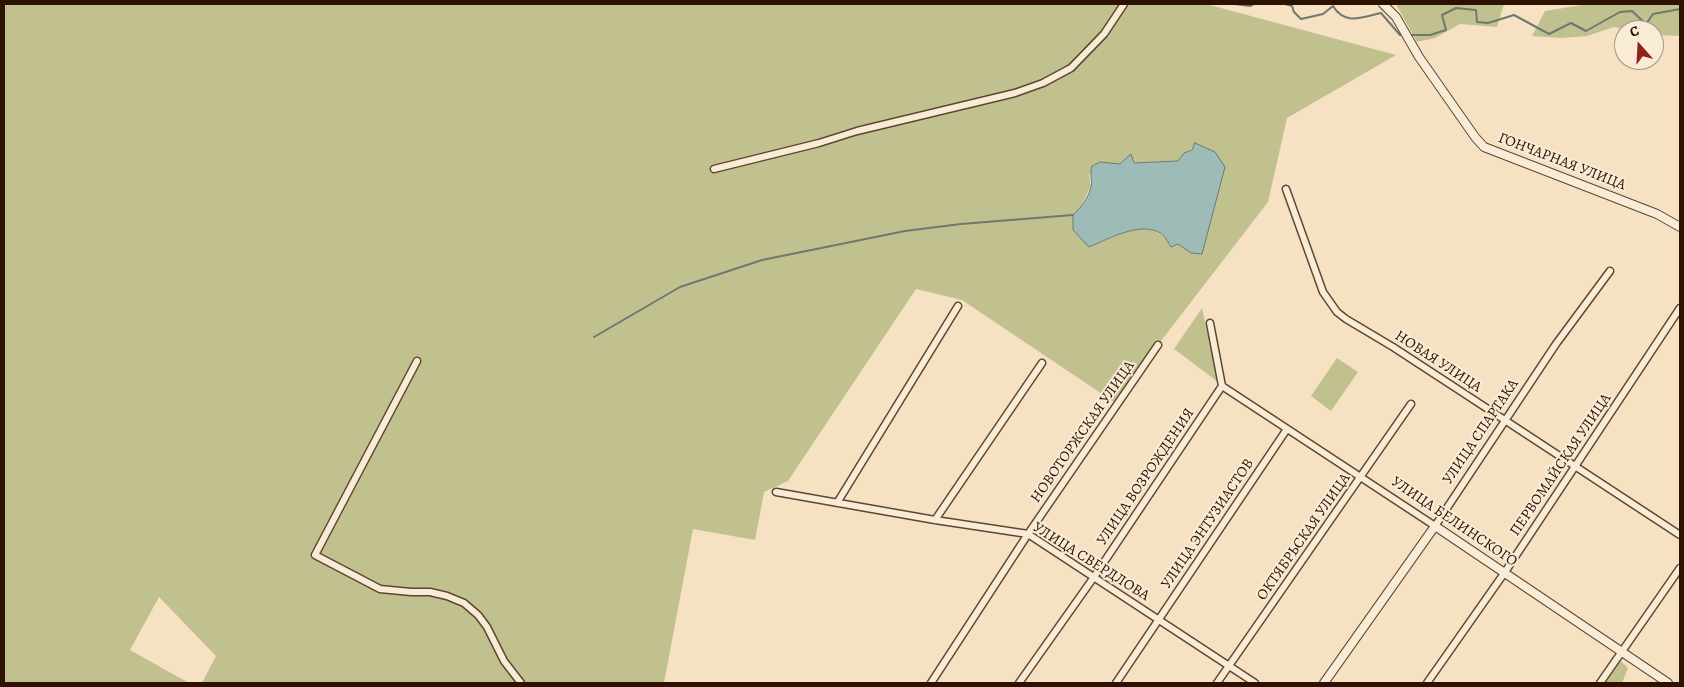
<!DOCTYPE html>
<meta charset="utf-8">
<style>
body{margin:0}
#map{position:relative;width:1684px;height:687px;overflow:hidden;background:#f6e1c2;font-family:Alegreya,serif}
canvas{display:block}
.frame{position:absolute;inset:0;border:5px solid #2c1301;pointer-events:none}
.north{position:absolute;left:1614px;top:20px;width:50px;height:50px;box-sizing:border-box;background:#f9ecd7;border:1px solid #a79581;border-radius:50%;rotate:341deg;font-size:14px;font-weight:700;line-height:20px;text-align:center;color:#2c1301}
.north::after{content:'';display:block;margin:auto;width:18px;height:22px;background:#8f2418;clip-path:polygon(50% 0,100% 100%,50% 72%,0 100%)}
</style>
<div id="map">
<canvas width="1684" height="687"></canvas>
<div class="frame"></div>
<div class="north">С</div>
</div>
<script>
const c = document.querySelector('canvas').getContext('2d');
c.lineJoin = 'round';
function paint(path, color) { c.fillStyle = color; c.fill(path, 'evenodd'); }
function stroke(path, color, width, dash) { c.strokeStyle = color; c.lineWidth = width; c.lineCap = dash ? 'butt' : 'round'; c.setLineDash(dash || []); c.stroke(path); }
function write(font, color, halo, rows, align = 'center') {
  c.font = font + ' Alegreya,serif'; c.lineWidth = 4; c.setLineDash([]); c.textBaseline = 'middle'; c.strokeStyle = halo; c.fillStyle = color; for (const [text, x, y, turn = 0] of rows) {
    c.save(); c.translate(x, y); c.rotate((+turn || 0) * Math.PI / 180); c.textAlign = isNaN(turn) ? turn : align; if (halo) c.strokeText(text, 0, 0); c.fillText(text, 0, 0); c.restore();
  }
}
const green = new Path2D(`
 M4,4H1206L1396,55L1287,118L1268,202L1114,402L962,300L916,289L788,481L764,492L755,540L693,529L664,683H202L216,656L159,597L130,650L189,683H4ZM1192,150L1191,253L1178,244L1171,247C1169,243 1165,237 1162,235C1144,222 1119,234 1102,242L1073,216L1080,208L1091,186L1089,175L1100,162L1120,164L1131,155L1134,163L1178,161L1184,153Z
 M1398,4H1504L1497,27L1460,24L1435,38L1417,42L1397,6Z
 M1588,4H1680V36L1654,35V30H1628L1614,27L1587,36L1561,38L1532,36L1545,11Z
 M1202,308L1218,382L1174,349Z
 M1337,358L1358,372L1331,411L1311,396Z
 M1620,660L1628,668L1622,683H1605Z`);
const water = new Path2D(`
 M1195,143L1215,152L1225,167L1202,254L1191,253L1178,244L1171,247C1169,243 1165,237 1162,234C1141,220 1109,239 1089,247L1073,230V215C1080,209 1089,197 1091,187C1093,180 1089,177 1092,166L1100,162L1120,164L1131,154L1134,163L1178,161L1184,153L1192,150Z`);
const stream = new Path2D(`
 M1235,4L1250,6L1254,4
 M1285,4L1292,6L1294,12L1301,19L1323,14L1333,6C1345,26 1363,17 1381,13L1400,35H1402
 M1410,35H1430L1446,30L1442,15L1456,8L1476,10L1477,22L1488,23L1514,15L1549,34L1571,23L1586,31L1620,12L1632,11L1646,24L1653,14L1680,9
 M594,337L680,287L762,260L905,231L961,224L1073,215`);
const minor = new Path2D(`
 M714,169L819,143L857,131L1015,93L1043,83L1071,68L1104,34L1124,4
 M1286,189L1323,292L1337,312L1346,319L1393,347L1465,394L1680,535
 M417,361L315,555L380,589L411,592H430L447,596L464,603L478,615L487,627L504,661L521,683
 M1222,386L1435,526L1556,344L1610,271
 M776,492L935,520L1028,534L1255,683
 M837,503L958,306
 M935,520L1042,363
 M931,683L1028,534L1158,345
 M1019,683L1094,577L1222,386L1210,323
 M1116,683L1287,429
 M1217,683L1411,404
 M1427,683L1505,572L1680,308
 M1600,683L1680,568`);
const tertiary = new Path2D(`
 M1383,4L1396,17L1419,57L1475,137L1484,147L1657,214L1680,227
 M1324,683L1435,526L1668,683`);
const streetNames = [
 ["ГОНЧАРНАЯ УЛИЦА",1562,162,21],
 ["НОВАЯ УЛИЦА",1438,362,33],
 ["НОВОТОРЖСКАЯ УЛИЦА",1083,432,-55],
 ["УЛИЦА СПАРТАКА",1481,432,-56],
 ["ПЕРВОМАЙСКАЯ УЛИЦА",1561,465,-56],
 ["УЛИЦА ВОЗРОЖДЕНИЯ",1146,477,-56],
 ["УЛИЦА БЕЛИНСКОГО",1454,522,34],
 ["УЛИЦА ЭНТУЗИАСТОВ",1208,524,-56],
 ["ОКТЯБРЬСКАЯ УЛИЦА",1304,537,-55],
 ["УЛИЦА СВЕРДЛОВА",1091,562,32]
];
paint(green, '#c1c190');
paint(water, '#9dbcb8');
stroke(water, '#70786f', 1);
stroke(stream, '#70786f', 2);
stroke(minor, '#5e4631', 9);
stroke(tertiary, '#5e4631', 10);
stroke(minor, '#f9ecd7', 6);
stroke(tertiary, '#f9ecd7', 8);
write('15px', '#2c1301', '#f9ecd7', streetNames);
</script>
